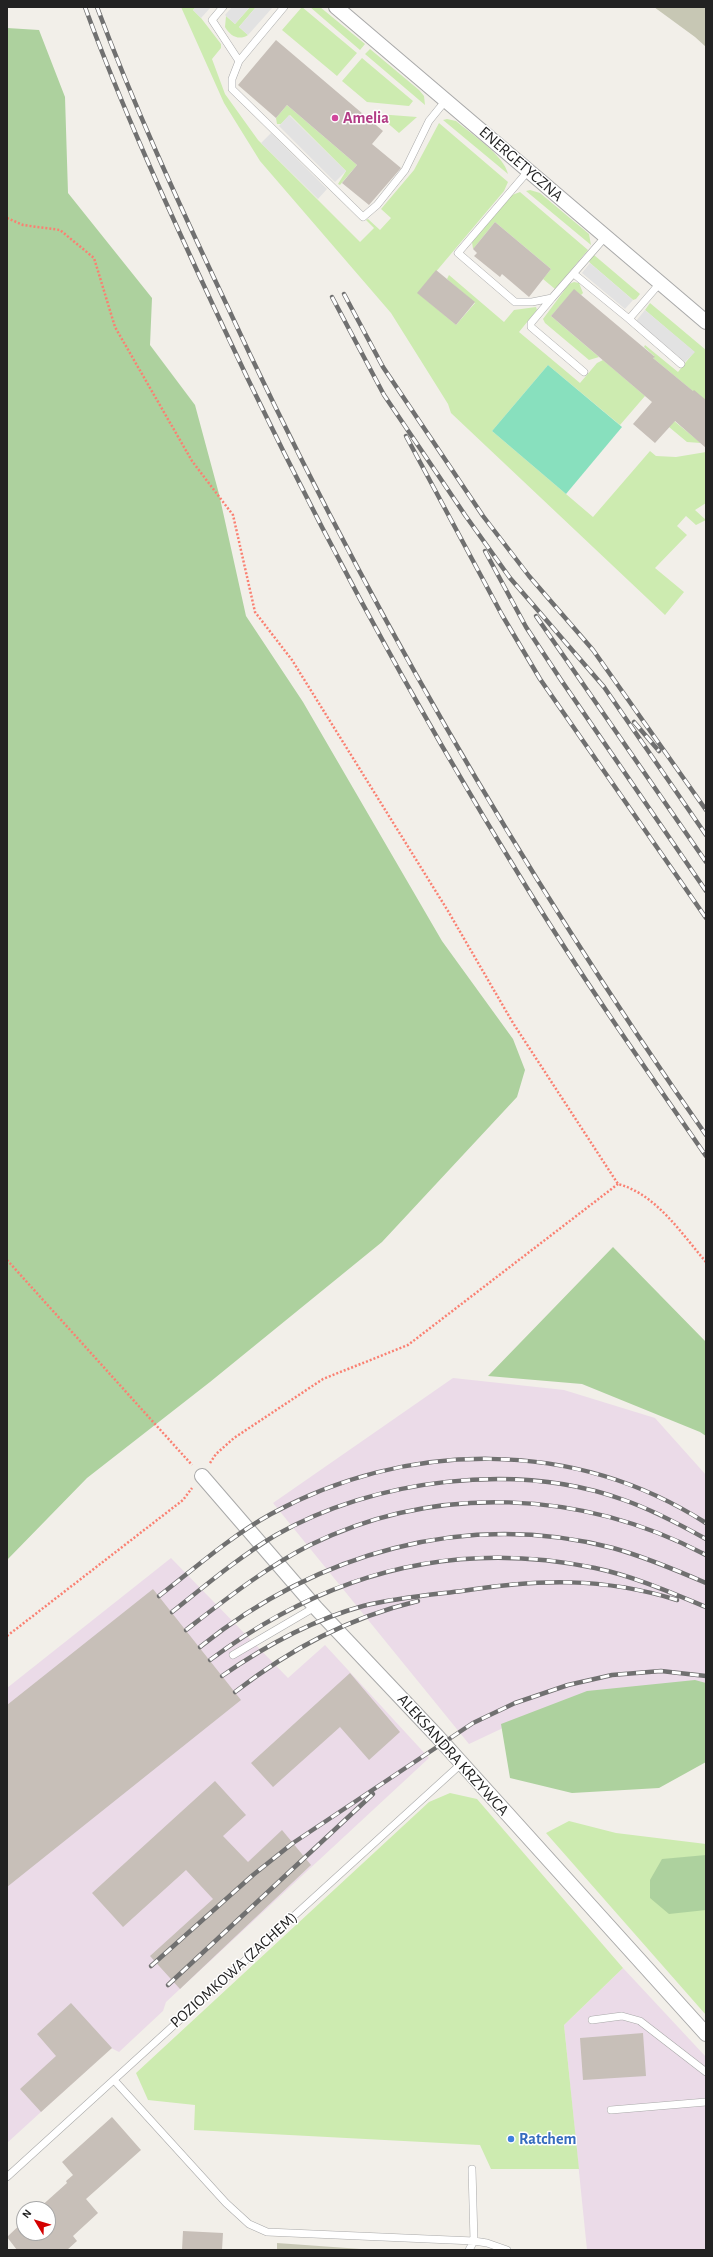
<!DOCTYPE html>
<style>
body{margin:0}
#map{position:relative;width:713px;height:2257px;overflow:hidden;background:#f2efe9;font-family:"Alegreya Sans",sans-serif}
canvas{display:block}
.frame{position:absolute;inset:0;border:8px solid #222;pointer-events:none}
.north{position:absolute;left:16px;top:2201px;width:40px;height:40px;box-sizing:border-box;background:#fff;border:1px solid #a7a7a7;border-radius:50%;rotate:308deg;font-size:11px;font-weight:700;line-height:16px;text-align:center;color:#222}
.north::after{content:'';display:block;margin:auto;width:14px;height:18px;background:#d40000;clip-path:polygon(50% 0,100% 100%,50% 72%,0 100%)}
</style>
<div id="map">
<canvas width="713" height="2257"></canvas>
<div class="frame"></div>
<div class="north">N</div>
</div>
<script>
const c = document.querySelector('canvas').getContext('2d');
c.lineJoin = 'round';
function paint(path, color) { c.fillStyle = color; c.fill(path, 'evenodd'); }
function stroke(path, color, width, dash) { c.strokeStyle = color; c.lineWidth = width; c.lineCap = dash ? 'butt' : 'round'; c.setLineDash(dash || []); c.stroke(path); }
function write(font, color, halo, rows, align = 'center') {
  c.font = font + ' "Alegreya Sans",sans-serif'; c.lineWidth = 3; c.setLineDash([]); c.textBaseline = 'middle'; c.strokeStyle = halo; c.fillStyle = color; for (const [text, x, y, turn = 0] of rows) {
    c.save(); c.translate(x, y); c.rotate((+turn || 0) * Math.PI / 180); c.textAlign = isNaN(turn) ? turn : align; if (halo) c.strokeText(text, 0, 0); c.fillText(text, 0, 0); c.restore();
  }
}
const industrial = new Path2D(`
 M453,1378L564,1390L655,1418L706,1475V1688L539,1711L469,1744L273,1503Z
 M171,1558L288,1678L325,1645L429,1758L180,1989L166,2002L163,2011L119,2052L111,2048L7,2143V1688Z
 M623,1968L706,2057V2250H587L564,2025Z`);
const construction = new Path2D(`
 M654,7H706V47L695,37Z
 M277,2243L375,2250H277Z`);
const grass = new Path2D(`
 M181,7H196L193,10L201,18L221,44V48L212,59L225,94L258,140L360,242L374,228L366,220L368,219L380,230L391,218L381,209L414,170L439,123L508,182L504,191L418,293L456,325L475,303L447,279L449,275L504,322L514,310L536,307L537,310L519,332L580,383L597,363L603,360L645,396L620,425L548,365L492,431L593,517L650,451L656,456L676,457L706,452V503L695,510L706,520L696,525L686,516L677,526L687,535L655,568L684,592L665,615L451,413L448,404L391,313L260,161L224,103Z
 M250,7H256L239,27L248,35C239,41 230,36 225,27L226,16L235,24Z
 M302,7L357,53L337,76L282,30Z
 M310,7H320L365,44L360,50Z
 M370,49L419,90L424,96L425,105L365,54Z
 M362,58L413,101L409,106L367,102L342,81Z
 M287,105L357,165L340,185L338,184L346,171L290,115L281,124H277L276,118Z
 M377,114L417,117L399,133Z
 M447,119L456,121C471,134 504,155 508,174L443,120Z
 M530,190L540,193L589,234L591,245L526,191Z
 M520,192L588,250L555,289L543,279L551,269L495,222L473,249L472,242L512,195Z
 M594,255L640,294L636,299L633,300L590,263L589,261Z
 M574,282L579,283L583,293L581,295L574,290L551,316L599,357L589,360L545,323L543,319L569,284Z
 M650,303L706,350V402L653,358L654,356L644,347L645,345L678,372L694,352L645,310Z
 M668,416L701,443L687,442L663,422Z
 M450,1793L477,1799L623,1968L564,2025L579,2169H491L480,2145L194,2130L195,2105L148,2100L136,2073L429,1802Z
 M569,1821L616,1833L706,1844V2015L546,1833Z`);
const forest = new Path2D(`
 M7,28L39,30L65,97L68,193L152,298L150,345L195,405L219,494L246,616L303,702L442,941L513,1039L525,1070L517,1097L382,1242L210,1382L87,1478L7,1560Z
 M613,1247L706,1342V1436L700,1432L582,1384L488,1376Z
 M695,1680L706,1683V1762L659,1788L572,1793L510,1778L501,1724L587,1691Z
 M706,1855V1910L669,1914L650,1898V1880L662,1859Z`);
const pitch = new Path2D(`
 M548,365L622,427L566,494L492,431Z`);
const parking = new Path2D(`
 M196,7H211L201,18L193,10Z
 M232,7H250L235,24L225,15Z
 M256,7H273L248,35L239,27Z
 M289,115L346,171L335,182L279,126Z
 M271,133L327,189L318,199L261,143Z
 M590,263L633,300L625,309L582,273Z
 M645,310L695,352L685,362L636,321Z`);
const building = new Path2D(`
 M276,40L383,131L372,144L401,168L369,205L342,183L357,165L287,105L276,118L238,85Z
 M495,222L551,269L529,297L502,274L500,277L474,256L477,253L473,249Z
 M436,270L475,302L456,325L417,293Z
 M574,289L655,357L653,358L693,391L694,390L706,400V448L675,421L655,443L633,424L652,402L551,316Z
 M153,1589L241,1700L7,1887V1705Z
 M350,1673L400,1732L369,1760L340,1727L273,1787L251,1763Z
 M215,1781L246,1815L223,1836L248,1862L282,1830L311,1865L180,1989L150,1956L213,1899L186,1870L123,1927L92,1893Z
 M71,2003L112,2048L41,2112L20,2089L56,2056L37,2034Z
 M643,2033L646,2076L583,2080L580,2038Z
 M112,2117L141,2150L86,2199L98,2213L73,2236L77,2241L67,2250H17L7,2237L24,2221V2233H48V2209H38L67,2183L66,2181L73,2175L62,2162Z
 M183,2231L223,2233L222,2250H182Z`);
const path = new Path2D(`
 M7,218L23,225L60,230L94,258L115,327L192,461L233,515L255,612L292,660L448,911L513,1023L618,1184C656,1194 681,1233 706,1262
 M7,1260L192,1465
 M210,1463L216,1454L234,1438L323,1379L408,1345L618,1184
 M7,1636L183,1500L192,1488`);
const lane = new Path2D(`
 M223,7L212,20L239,61L284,7
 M239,61L232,79V89L363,217L377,205L405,170L429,121L446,100
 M529,170L458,253L515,302H532L552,298L606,236
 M574,274L629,319L660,283
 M552,298L531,323V327L584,372
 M629,319L681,364
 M233,1655L315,1607
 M592,2020L622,2016L640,2021L706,2072
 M114,2080L226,2203L249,2224L267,2232L474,2241L487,2243L507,2250
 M611,2110L706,2102
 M7,2177L461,1764
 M469,2250L474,2241L472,2169`);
const street = new Path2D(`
 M336,7L706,322
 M202,1476L316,1608L437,1736L706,2034`);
const rail = new Path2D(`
 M85,7C122,108 167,206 212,303C305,504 410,699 527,888C583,979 645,1068 706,1156
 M97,7C134,106 178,202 223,297C360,593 519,868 706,1135
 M344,294L383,367L483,516L529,576L593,650L706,810
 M332,297L384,395L465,515L510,578L604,687L706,835
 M406,436L502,615L540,679L706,918
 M485,551L526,627L561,680L706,891
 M536,616L706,862
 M634,722L659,751
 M159,1596C195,1568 231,1536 271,1514C408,1440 573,1438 706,1523
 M172,1612C206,1585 239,1557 276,1535C374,1479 517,1461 624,1500C653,1510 679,1524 706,1539
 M186,1630C226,1599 265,1568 310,1545C436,1483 583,1490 706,1555
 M200,1647C317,1553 465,1510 613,1548C645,1557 676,1570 706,1583
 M210,1660C325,1574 452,1538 595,1568C633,1576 670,1592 706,1607
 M222,1676C265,1646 312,1620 363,1606C395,1598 429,1595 462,1591C537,1579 603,1577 677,1600
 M235,1692C292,1648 348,1618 418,1601
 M151,1966L253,1875L293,1843L473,1723L515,1703L568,1685L612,1675L661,1671L706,1676
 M168,1985L373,1794`);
const markers = [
 [335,118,4,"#d1479c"],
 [511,2139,4,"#3f7fe0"]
];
const hotelNames = [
 ["Amelia",343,118]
];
const streetNames = [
 ["ENERGETYCZNA",521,164,41],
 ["ALEKSANDRA KRZYWCA",453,1755,48],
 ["POZIOMKOWA (ZACHEM)",234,1970,-42]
];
const shopNames = [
 ["Ratchem",519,2139]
];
paint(industrial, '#ebdbe8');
paint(construction, '#c7c7b4');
paint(grass, '#cdebb0');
paint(forest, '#add19e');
paint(pitch, '#88e0be');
paint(parking, '#e2e2e2');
paint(building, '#c7bfb8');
stroke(lane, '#a9a9a9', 8);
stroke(street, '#a9a9a9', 16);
stroke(path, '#fa8072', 2.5, [2, 2]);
stroke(lane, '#fff', 7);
stroke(street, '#fff', 14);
stroke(rail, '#707070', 4.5);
stroke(rail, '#fff', 3, [9]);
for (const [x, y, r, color] of markers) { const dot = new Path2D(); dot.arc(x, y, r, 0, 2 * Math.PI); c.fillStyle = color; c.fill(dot); stroke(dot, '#fff', 1.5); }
write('bold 16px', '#b23c85', '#fff', hotelNames, 'left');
write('16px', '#222', '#fff', streetNames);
write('bold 16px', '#366cbe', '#fff', shopNames, 'left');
</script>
